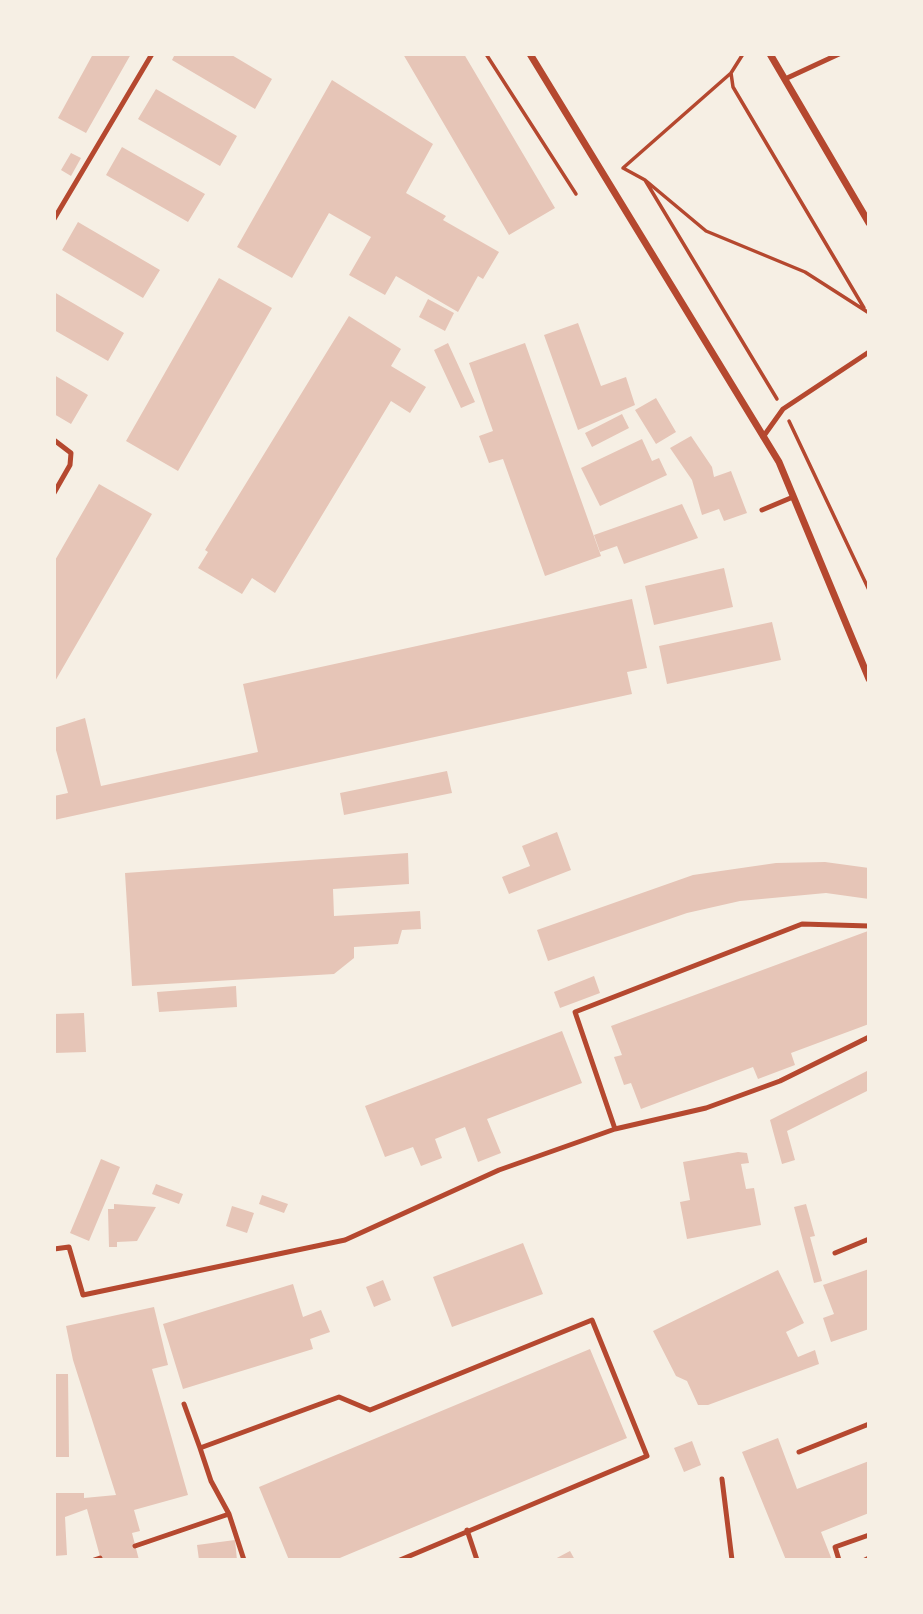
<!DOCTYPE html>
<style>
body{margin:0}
#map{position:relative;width:923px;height:1614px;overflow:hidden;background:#f6efe4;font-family:Barlow,sans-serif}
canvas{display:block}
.frame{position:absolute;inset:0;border:56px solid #f6efe4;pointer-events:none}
</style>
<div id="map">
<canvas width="923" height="1614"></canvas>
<div class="frame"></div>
</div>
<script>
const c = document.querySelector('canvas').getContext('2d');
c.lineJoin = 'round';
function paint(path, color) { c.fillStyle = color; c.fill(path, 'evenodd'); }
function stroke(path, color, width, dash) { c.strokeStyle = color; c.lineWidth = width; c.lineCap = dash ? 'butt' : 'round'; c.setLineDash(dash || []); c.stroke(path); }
const building = new Path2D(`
 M93,54H131L86,133L58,118Z
 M175,54H230L272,79L255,109L172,60Z
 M403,54H464L555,208L509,235Z
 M332,80L433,144L406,193L446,216L443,220L499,252L483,279L478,276L458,312L396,276L385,295L349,275L371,237L329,213L292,278L237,247Z
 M156,89L237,136L220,166L138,119Z
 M122,147L205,194L188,222L106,175Z
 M71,153L81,158L71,176L61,170Z
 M78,222L160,270L143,298L62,250Z
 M219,278L272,308L178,471L126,441Z
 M54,292L124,333L108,361L54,330Z
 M428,299L454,313L445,331L419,317Z
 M349,316L401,349L391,366L426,387L410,413L391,401L275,593L252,578L242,594L198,568L208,552L205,550Z
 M578,323L601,386L626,377L635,405L578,430L544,335Z
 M448,343L475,402L461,408L434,350Z
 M525,343L601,556L545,576L503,459L489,463L479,436L493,431L469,363Z
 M54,375L88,395L71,424L54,414Z
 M656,398L676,432L656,444L635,410Z
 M622,414L629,428L592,447L585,433Z
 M691,436L712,467L714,477L731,471L747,513L724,521L719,509L702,515L692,480L670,448Z
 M642,439L652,461L659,458L667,475L600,506L581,468Z
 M99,484L152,514L54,683V562Z
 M682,504L698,538L624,564L617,546L600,552L594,535Z
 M724,568L733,607L654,625L645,586Z
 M632,599L647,668L627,672L632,694L54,820V796L68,793L54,743V728L85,718L101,786L258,752L243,684Z
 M772,622L781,660L667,684L659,646Z
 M447,771L452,793L344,815L340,793Z
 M557,832L571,870L509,894L502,877L530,866L522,846Z
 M408,853L409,884L333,889L334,916L420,911L421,929L402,930L398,944L354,947V958L334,974L132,986L125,873Z
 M825,862L869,868V899L826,893L740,901L687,913L548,961L537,930L693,875L776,863Z
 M868,931L869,1024L791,1053L795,1065L758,1079L753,1067L641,1109L631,1083L624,1085L614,1057L622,1055L611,1026Z
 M594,976L600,993L560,1008L554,992Z
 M236,986L237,1007L159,1012L157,992Z
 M84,1013L86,1052L54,1053V1014Z
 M562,1031L582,1083L487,1119L501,1153L478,1162L465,1127L435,1139L442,1158L421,1166L413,1147L385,1157L365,1106Z
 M869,1070V1090L787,1131L795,1160L782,1164L770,1120Z
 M738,1152L747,1153L749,1163L741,1164L746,1189L754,1188L761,1225L687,1239L680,1202L690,1200L683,1162Z
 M101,1159L120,1167L89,1241L70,1233Z
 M156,1184L183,1194L179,1204L152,1194Z
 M262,1195L288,1204L284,1213L259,1204Z
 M114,1204L156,1207L137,1241L117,1242V1247H109L108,1209H114Z
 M806,1204L815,1236L810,1237L822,1281L814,1283L794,1207Z
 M232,1206L254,1213L247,1233L226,1226Z
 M523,1243L543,1294L452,1327L433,1277Z
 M869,1269V1329L831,1342L823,1318L834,1314L823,1285Z
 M778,1270L804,1323L786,1332L798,1357L815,1350L819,1364L708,1405H698L687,1381L676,1376L653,1331Z
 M383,1280L391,1300L374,1307L366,1287Z
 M293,1284L303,1317L321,1310L330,1332L310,1339L313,1349L183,1389L163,1324Z
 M154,1307L168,1365L152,1369L188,1495L134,1510L140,1531L132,1533L139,1560H101L87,1509L65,1517L67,1555L54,1556V1493H84V1498L116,1495L73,1360L66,1326Z
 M590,1349L627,1438L335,1560H289L259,1487Z
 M54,1374H68L69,1457H54Z
 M778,1438L797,1489L869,1461V1513L821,1532L832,1560H786L742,1452Z
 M692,1441L701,1465L684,1472L674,1448Z
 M235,1540L237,1560H199L197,1545Z
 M570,1551L575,1560H553Z`);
const path = new Path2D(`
 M486,54L576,194
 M743,54L731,73L733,87L864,308
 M731,73L623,168L645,180L706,231L805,272L869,313
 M645,180L777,399
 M789,421L869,590`);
const service = new Path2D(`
 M785,79L839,54
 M54,219L152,54
 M763,437L783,409L869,352
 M54,440L71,453L70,465L54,493
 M762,510L793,497
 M615,1129L575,1012L802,924L869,926
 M54,1249L69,1247L83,1295L345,1240L499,1170L615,1129L706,1108L780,1081L869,1037
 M835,1253L869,1239
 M184,1404L200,1448
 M799,1452L869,1424
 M722,1479L732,1560
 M229,1514L244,1560
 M467,1530L477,1560
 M135,1546L229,1514L211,1481L200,1448L339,1397L370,1410L592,1320L647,1456L400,1560
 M94,1560L100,1558
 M839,1560L835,1547L869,1535
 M865,1560L869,1558`);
const minor = new Path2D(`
 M530,54L779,462L869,679
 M770,54L869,223`);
paint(building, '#e6c5b7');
stroke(path, '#b5482f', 3.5);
stroke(service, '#b5482f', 5);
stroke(minor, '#b5482f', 7);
</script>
